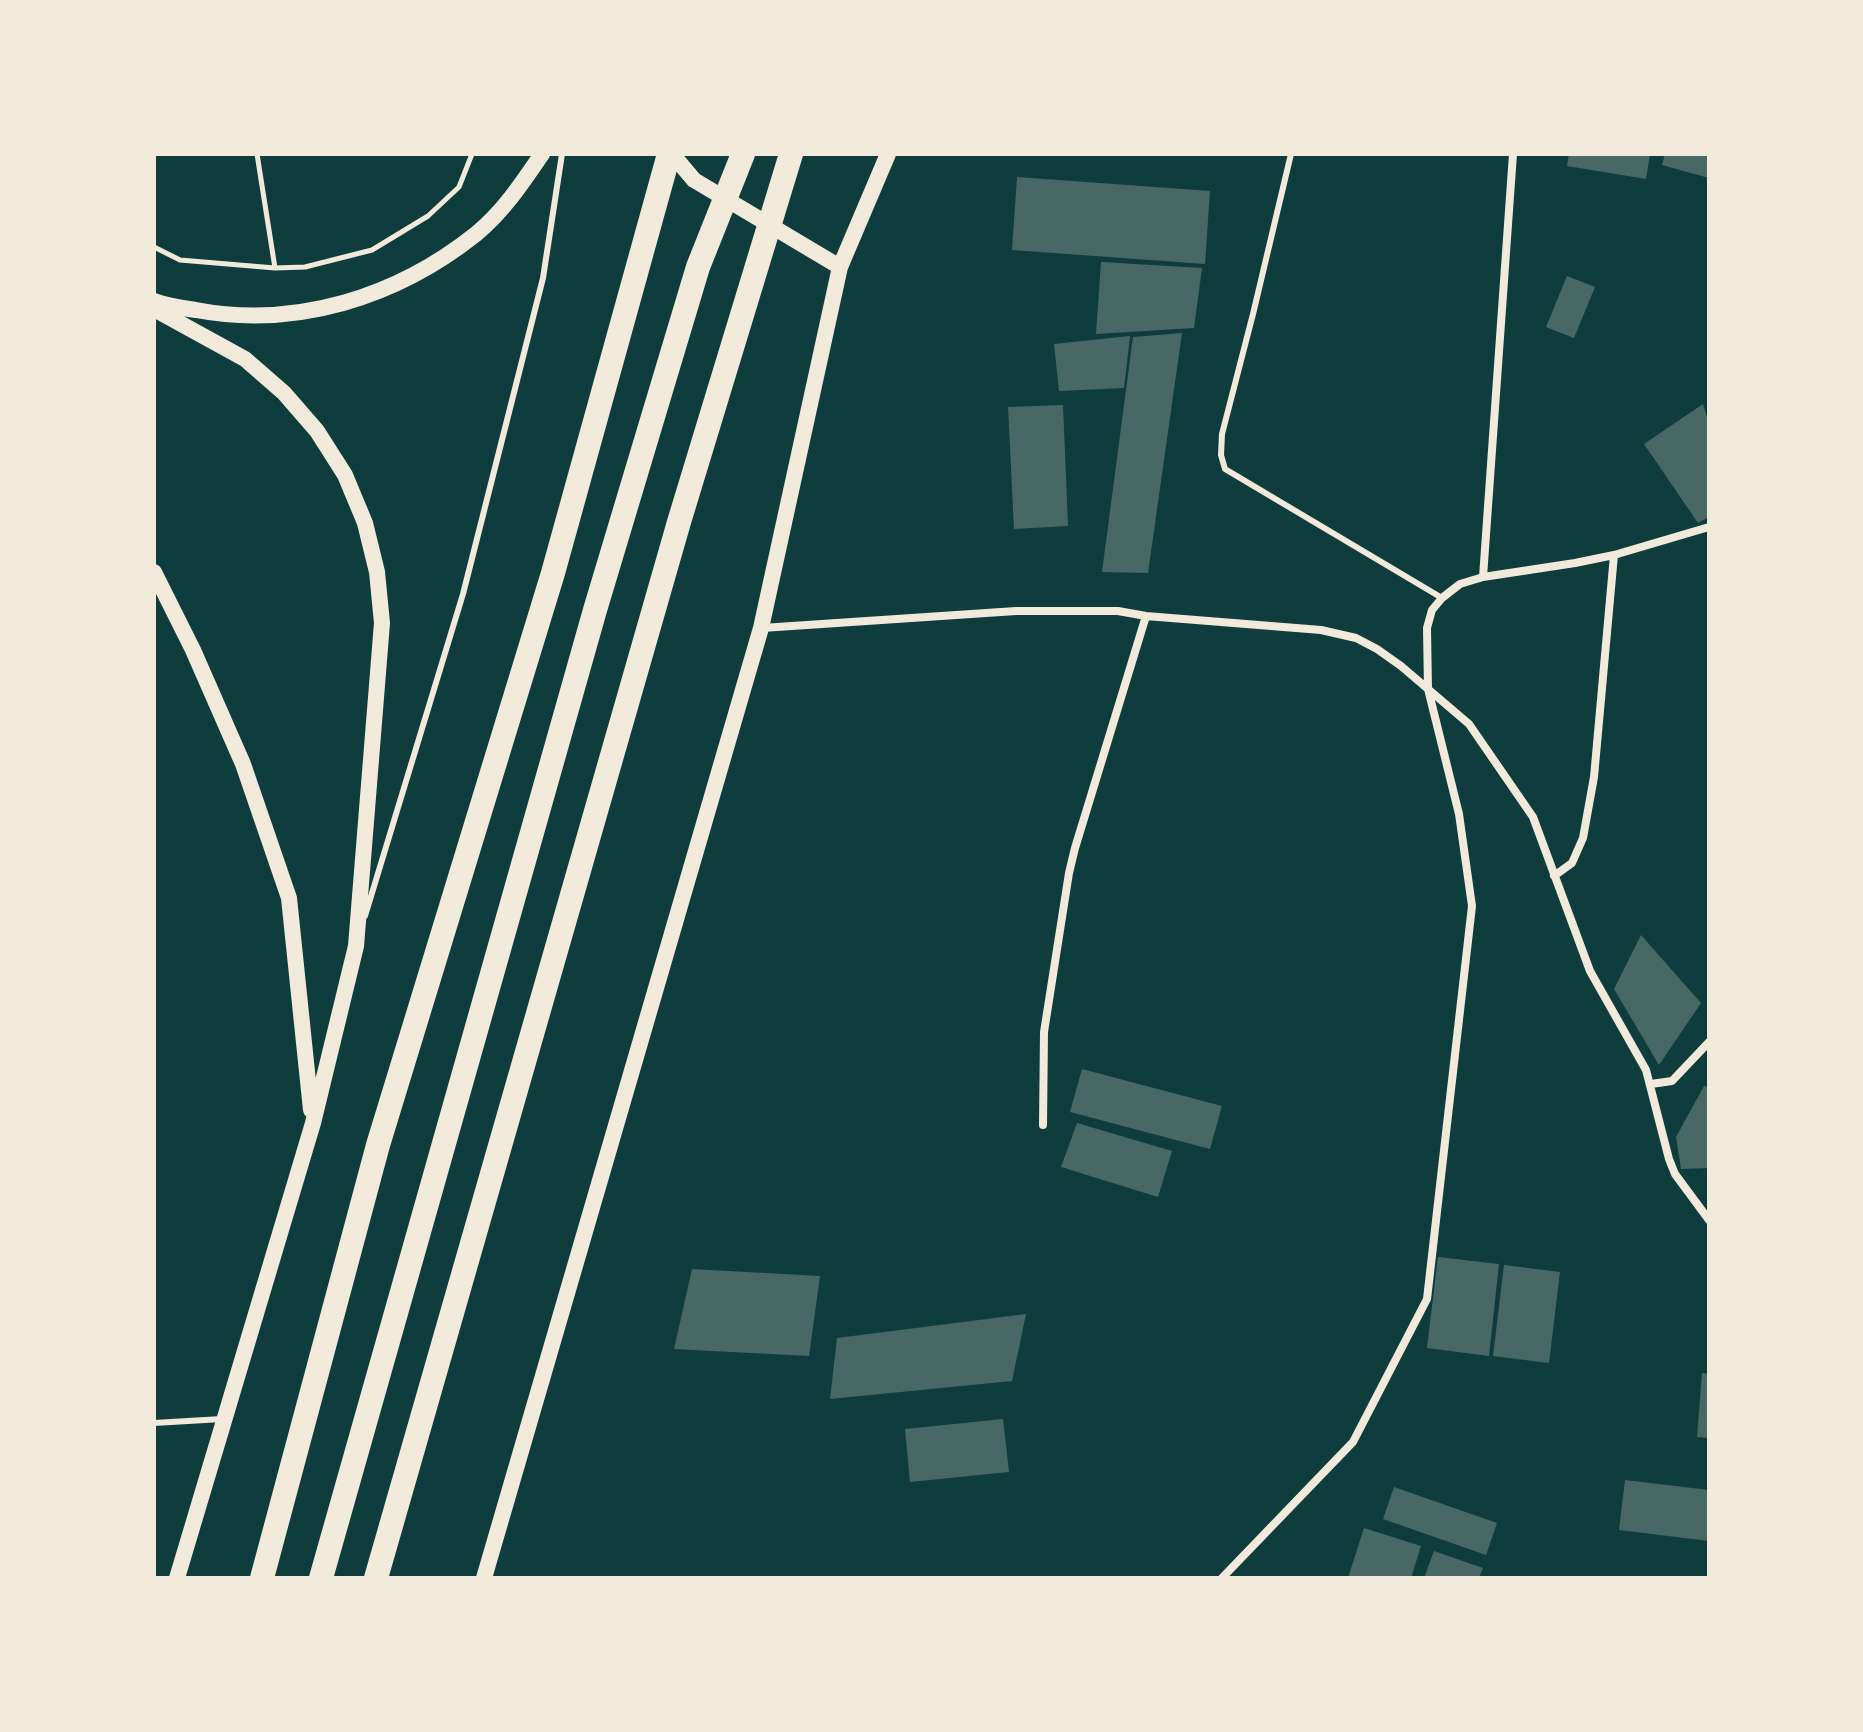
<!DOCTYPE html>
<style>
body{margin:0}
#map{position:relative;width:1863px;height:1732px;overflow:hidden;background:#0f3d3e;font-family:"Open Sans",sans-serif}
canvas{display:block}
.frame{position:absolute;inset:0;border:156px solid #f1e9da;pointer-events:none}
</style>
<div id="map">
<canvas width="1863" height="1732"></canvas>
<div class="frame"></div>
</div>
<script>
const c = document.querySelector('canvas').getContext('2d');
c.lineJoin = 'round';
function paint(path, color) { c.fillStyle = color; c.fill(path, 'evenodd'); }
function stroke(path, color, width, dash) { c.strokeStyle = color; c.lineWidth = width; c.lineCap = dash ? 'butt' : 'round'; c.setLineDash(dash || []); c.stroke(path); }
const building = new Path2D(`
 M1569,154H1650L1646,179L1567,166Z
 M1665,154H1709V178L1662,165Z
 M1017,177L1210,191L1205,264L1012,250Z
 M1101,262L1202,268L1194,328L1096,334Z
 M1567,276L1595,287L1574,338L1546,327Z
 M1182,333L1148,573L1102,572L1133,337Z
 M1130,336L1124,388L1059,391L1054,344Z
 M1703,404L1709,424V517L1698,523L1644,444Z
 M1063,405L1068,526L1014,529L1008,407Z
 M1641,935L1701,1003L1659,1065L1614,989Z
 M1082,1069L1222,1106L1210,1149L1070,1112Z
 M1704,1086L1709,1087V1168L1681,1169L1676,1137Z
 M1077,1123L1172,1151L1158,1197L1061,1167Z
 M1438,1257L1499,1264L1489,1356L1427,1348Z
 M1504,1265L1560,1272L1549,1363L1493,1356Z
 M692,1269L820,1276L809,1356L674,1349Z
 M1026,1314L1012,1381L830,1399L837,1338Z
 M1702,1373L1709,1374V1438L1697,1437Z
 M1003,1419L1009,1472L910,1482L905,1429Z
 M1625,1480L1709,1490V1541L1619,1530Z
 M1394,1487L1497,1523L1486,1555L1383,1519Z
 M1364,1528L1421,1546L1411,1578H1348Z
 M1434,1551L1483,1568L1479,1578H1424Z`);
const path = new Path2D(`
 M257,154L275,268
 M154,247L180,260L275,268L305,267L372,250L428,216L459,187L472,154`);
const service = new Path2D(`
 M1291,154L1253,314L1222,434L1221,455L1225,469L1442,598
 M365,916L463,594L543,278L562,154
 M154,1423L222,1419`);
const minor = new Path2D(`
 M1483,577L1513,154
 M762,628L1016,611H1118L1146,616L1321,630L1356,638L1377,649L1401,666L1469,724L1533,817L1590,971L1646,1070L1669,1159L1675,1174L1709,1220
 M1554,876L1572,863L1583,838L1594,777L1614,555
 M1651,1084L1672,1081L1709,1042
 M1043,1125L1044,1032L1069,873L1075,848L1146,616
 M1222,1578L1353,1442L1427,1299L1472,906L1459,814L1428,689L1427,628L1432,610L1442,598L1460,584L1483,577L1575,563L1614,555L1709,527`);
const secondary = new Path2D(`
 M672,154L694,180L840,267
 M154,301C167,306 182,308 196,310C296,329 397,297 476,234C503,212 523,182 542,154
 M154,309L245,359L284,393L317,431L345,475L365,523L377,572L382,623L356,946L313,1123L177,1578
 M154,572L193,650L243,764L289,898L311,1110
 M484,1578L761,628L840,267L888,154`);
const motorway = new Path2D(`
 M262,1578L378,1145L553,573L669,154
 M321,1578L595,610L698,267L743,154
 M376,1578L679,522L791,154`);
paint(building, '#486865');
stroke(path, '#f1e9da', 5);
stroke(service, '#f1e9da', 6);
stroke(minor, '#f1e9da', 8);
stroke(secondary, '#f1e9da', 16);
stroke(motorway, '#f1e9da', 24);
</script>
